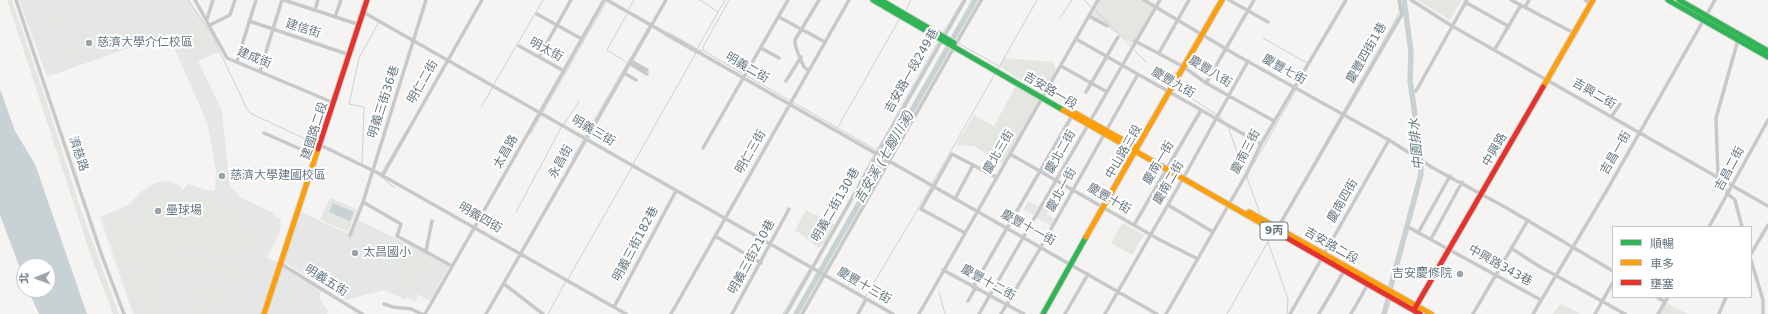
<!DOCTYPE html>
<meta charset="utf-8">
<style>
body{margin:0}
#map{position:relative;width:1768px;height:314px;overflow:hidden;background:#f5f4f3;font-family:"DejaVu Sans","Noto Sans TC",sans-serif}
canvas{display:block}
.legend{position:absolute;left:1612px;top:226px;width:140px;height:72px;box-sizing:border-box;background:#fff;border:1px solid #c2c9cd;margin:0;padding:5px 7px;list-style:none;font-size:12px;color:#677881}
.legend li{display:flex;align-items:center;gap:8px;height:20px}
.legend b{width:20px;border:1px solid #c2c9cd}
.north{position:absolute;left:16px;top:258px;width:40px;height:40px;box-sizing:border-box;background:#fff;border:1px solid #c2c9cd;border-radius:50%;rotate:269deg;font-size:11px;font-weight:700;line-height:16px;text-align:center;color:#677881}
.north::after{content:'';display:block;margin:auto;width:14px;height:18px;background:#99a3a9;clip-path:polygon(50% 0,100% 100%,50% 72%,0 100%)}
</style>
<div id="map">
<canvas width="1768" height="314"></canvas>
<ul class="legend">
<li><b style="height:5px;background:#30b455"></b>順暢</li>
<li><b style="height:5px;background:#ff9f0a"></b>車多</li>
<li><b style="height:5px;background:#e5322d"></b>壅塞</li>
</ul>
<div class="north">北</div>
</div>
<script>
const c = document.querySelector('canvas').getContext('2d');
c.lineJoin = 'round';
function paint(path, color) { c.fillStyle = color; c.fill(path, 'evenodd'); }
function stroke(path, color, width, dash) { c.strokeStyle = color; c.lineWidth = width; c.lineCap = dash ? 'butt' : 'round'; c.setLineDash(dash || []); c.stroke(path); }
function write(font, color, halo, rows, align = 'center') {
  c.font = font + ' "DejaVu Sans","Noto Sans TC",sans-serif'; c.lineWidth = 4; c.setLineDash([]); c.textBaseline = 'middle'; c.strokeStyle = halo; c.fillStyle = color; for (const [text, x, y, turn = 0] of rows) {
    c.save(); c.translate(x, y); c.rotate((+turn || 0) * Math.PI / 180); c.textAlign = isNaN(turn) ? turn : align; if (halo) c.strokeText(text, 0, 0); c.fillText(text, 0, 0); c.restore();
  }
}
const built = new Path2D(`
 M19,0H189L208,28L219,52L198,61L222,111L230,187L243,199L276,214L275,216L281,220L280,232L267,258L278,262L261,314H133L100,217L128,205L142,191L155,183L169,181L180,186L183,190L188,184L211,191L215,190L216,170L207,122L168,34L47,77Z
 M1028,201L1038,206L1033,215L1023,210Z
 M1042,206L1049,210L1047,214L1055,219L1051,226L1036,217Z
 M301,212L351,235L358,220L450,265L430,301L417,294L416,302L407,297L406,300L385,290L346,300L284,262Z
 M282,267L321,291L319,299L328,311L327,314H268Z`);
const green = new Path2D(`
 M7,0H12L47,103L81,210L119,314H113L90,253Z
 M97,0H117L124,6L129,15L126,31L127,36L63,59L62,54L49,45L47,32L50,22L48,17ZM103,3C117,1 131,16 121,30C114,38 69,54 60,48L53,29C55,15 90,7 103,3Z
 M1099,0H1142L1154,7L1133,44L1090,16Z
 M1417,0H1462L1450,20Z
 M200,19L216,50L200,55L184,25Z
 M1004,58L1054,62L1056,75L1044,95L999,66Z
 M1017,84L1042,97L1003,164L974,146L956,145L974,115L994,126Z
 M166,189L173,192L183,206L175,239C156,232 133,230 135,205Z
 M190,192L247,212L244,224L253,239L243,258L180,249L176,273L118,264L103,219L114,215L176,241Z
 M330,198L357,209L348,232L320,219Z
 M806,210L836,225L828,239L819,248L795,230Z
 M1123,223L1144,235L1132,255L1111,243Z
 M405,246L408,247L407,251C415,249 428,255 428,266C428,272 421,281 419,286L414,288L405,287L409,290L405,298L390,291L394,283L404,287L395,278L389,290L386,288Z
 M183,255L200,257V269L204,275L200,274V277L180,274Z
 M207,258L229,262L227,273C221,277 212,276 206,272L204,269V261Z
 M235,263L256,273L253,284L228,280Z
 M378,263L382,266L371,285L374,289L373,290L364,286Z
 M131,271L167,277L163,296L144,292L141,310L134,309L136,292L127,291Z
 M190,286L231,293L229,306L188,298Z
 M145,294L162,297L160,314H141Z
 M1665,302L1687,314H1659Z
 M187,303L228,312V314H189L190,311L185,310Z
 M1560,304L1566,307L1567,306L1580,314H1553Z`);
const water = new Path2D(`
 M0,89L15,131L35,164L87,314H39L28,290H48V266H24V279L0,215Z
 M333,203L354,212L350,221L329,212Z`);
const stream = new Path2D(`
 M188,0L211,33L247,109L250,113L316,144
 M700,0L718,12
 M1084,0L1091,7
 M629,9L634,0
 M1095,10L1131,46
 M905,12L911,0
 M1060,18L1072,0
 M971,20L983,0
 M668,32L697,49L725,0
 M943,33L963,0
 M664,35L696,53
 M1263,38L1307,63
 M958,43L999,66
 M704,50L703,47L729,0
 M1134,50L1146,62
 M626,62L607,50L627,14
 M998,69L1037,0
 M747,76L876,150
 M1162,77L1169,83
 M494,84L543,0
 M1298,87L1301,79
 M1177,89L1217,115
 M481,107L493,87
 M543,112L606,2
 M1343,112L1395,21L1399,13V8
 M1220,117L1223,121
 M564,124L579,102
 M838,127L900,18
 M1229,129L1242,166
 M530,135L541,115
 M585,136L649,26
 M876,152L938,42
 M1316,159L1341,115
 M572,160L583,140
 M362,164L364,107L349,104L359,58L379,22
 M633,164L696,53L700,50L704,51L742,73
 M1253,165L1296,90
 M381,174L406,131
 M1248,175L1247,178L1260,213
 M380,176L395,188
 M858,184L874,155
 M932,184L996,72
 M516,212L562,126
 M1265,227L1267,233
 M1268,242L1288,299L1287,314
 M568,279L632,167
 M939,292L945,314
 M866,296L931,187
 M548,314L566,281
 M783,314L810,268
 M1227,314L1273,233`);
const river = new Path2D(`
 M1391,286L1421,174L1420,151L1410,80L1411,52L1404,0
 M796,314L975,0
 M1384,314L1388,300`);
const street = new Path2D(`
 M16,0L101,253L124,314
 M195,0L227,58L334,103
 M284,0L360,25
 M607,0L1157,314
 M1144,0L1238,56L1389,140L1433,168L1505,207L1613,271
 M1229,0L1268,22
 M1411,0L1452,26L1768,206
 M1511,0L1574,33
 M1585,0L1591,4
 M1465,2L1508,26
 M1525,7L1529,0
 M315,10L318,0
 M363,12L893,314
 M537,14L582,39
 M1089,16L1107,26
 M335,17L341,0
 M779,17L825,42
 M207,19L213,0
 M249,21L350,55
 M210,25L230,15L235,0
 M1076,39L1261,144
 M1738,40L1716,118L1718,177L1728,194L1735,200L1742,227
 M1135,41L1184,67L1206,83L1274,121
 M519,46L564,71
 M761,48L779,58
 M1495,49L1521,5
 M1159,53L1189,0
 M539,57L571,0
 M237,61L256,0
 M631,61L647,70
 M629,63L647,74
 M751,66L769,74
 M1061,66L1107,92
 M260,71L282,0
 M809,71L804,67C801,60 794,47 795,40L819,0
 M624,73L636,80
 M786,81L801,57
 M1206,83L1254,0
 M1416,91L1467,0
 M1086,92L1118,37
 M1612,116L1620,104
 M264,133L316,156
 M320,145L378,173L626,314
 M703,148L788,0
 M1010,154L1160,240L1198,259
 M383,175L482,0
 M955,199L973,165
 M363,202L401,224L397,236L452,266
 M1168,205L1213,232
 M1134,225L1201,110
 M1408,227L1541,300
 M1709,227L1768,120
 M1277,229L1402,14L1399,0
 M965,233L921,209L952,154L996,177
 M1418,233L1450,176
 M350,235L363,202L426,0
 M715,236L761,263
 M1431,239L1462,182
 M1511,248L1537,265L1625,314
 M426,251L432,221
 M1751,254L1768,225
 M1751,260L1763,300V314
 M281,264L362,314
 M943,270L1024,314
 M504,284L543,314
 M973,287L1073,114
 M1657,297L1665,302
 M968,301L976,287
 M384,304L393,307L411,309L422,314
 M614,307L676,191
 M425,314L604,0
 M486,314L666,0
 M671,314L849,0
 M732,314L789,209
 M786,314L965,0
 M802,314L981,0
 M858,314L866,299
 M919,314L1098,0
 M979,314L1160,0
 M1001,314L1041,247L1138,74
 M1065,314L1088,274
 M1105,314L1185,175L1248,61
 M1166,314L1247,173L1261,144L1346,0
 M1290,314L1389,140
 M1319,314L1344,271
 M1351,314L1368,284
 M1473,314L1528,220
 M1533,314L1607,190L1715,0
 M1595,314L1613,282
 M1658,314L1668,297
 M1719,314L1726,297`);
const fast = new Path2D(`
 M873,0L1063,110
 M881,0L954,43
 M1668,0L1768,57
 M1679,0L1768,51
 M1043,314L1086,237`);
const slow = new Path2D(`
 M1222,0L1135,151L1280,234
 M1543,87L1593,0
 M1063,110L1135,151L1086,237
 M1075,113L1137,148
 M1249,212L1431,314
 M264,314L318,149`);
const jam = new Path2D(`
 M318,149L367,0
 M1280,234L1420,314
 M1415,308L1543,87`);
const markers = [
 [89,43,4,"#99a3a9"],
 [222,176,4,"#99a3a9"],
 [158,211,4,"#99a3a9"],
 [355,253,4,"#99a3a9"],
 [1460,274,4,"#99a3a9"]
];
const shields = [
 [1274,231,28]
];
const shieldNames = [
 ["9丙",1274,231]
];
const streetNames = [
 ["建信街",303,29,18],
 ["明太街",546,50,28],
 ["慶豐四街1巷",1367,53,-60],
 ["建成街",254,58,22],
 ["明義二街",747,68,30],
 ["慶豐七街",1284,70,29],
 ["吉安路一段249巷",912,71,-60],
 ["慶豐八街",1210,72,32],
 ["明仁二街",423,82,-60],
 ["慶豐九街",1173,83,30],
 ["吉安路一段",1050,91,31],
 ["吉興二街",1594,94,30],
 ["明義三街36巷",384,102,-72],
 ["建國路二段",315,131,-72],
 ["明義三街",593,131,30],
 ["中興路",1495,150,-60],
 ["太昌路",506,152,-60],
 ["明仁三街",751,152,-60],
 ["慶北三街",999,152,-60],
 ["慶北二街",1061,152,-60],
 ["中山路三段",1124,152,-60],
 ["慶南三街",1246,152,-62],
 ["吉昌一街",1616,153,-60],
 ["濟慈路",78,154,71],
 ["永昌街",561,162,-61],
 ["慶南一街",1159,163,-59],
 ["吉昌二街",1730,169,-62],
 ["慶南二街",1169,183,-60],
 ["慶北一街",1062,190,-61],
 ["慶豐十街",1109,199,30],
 ["慶南四街",1343,201,-60],
 ["明義二街130巷",836,205,-60],
 ["明義四街",480,218,30],
 ["慶豐十一街",1028,228,29],
 ["明義三街182巷",636,244,-62],
 ["吉安路二段",1331,246,30],
 ["明義三街210巷",752,257,-61],
 ["中興路343巷",1500,266,29],
 ["明義五街",326,281,32],
 ["慶豐十二街",988,283,29],
 ["慶豐十三街",864,286,30]
];
const poiNames = [
 ["慈濟大學介仁校區",97,43],
 ["慈濟大學建國校區",230,176],
 ["壘球場",166,211],
 ["太昌國小",363,253],
 ["吉安慶修院",1452,274,"right"]
];
const waterNames = [
 ["中園排水",1417,144,-95],
 ["吉安溪 (七腳川溪)",885,157,-60]
];
paint(built, '#e5e6e6');
paint(green, '#e4e6e1');
paint(water, '#c8d1d3');
stroke(stream, '#c8d1d3', 1);
stroke(river, '#c8d1d3', 5.5);
stroke(fast, '#d0d1d1', 7);
stroke(slow, '#d0d1d1', 7);
stroke(jam, '#d0d1d1', 7);
stroke(street, '#c7c9c9', 3.5);
stroke(fast, '#30b455', 5);
stroke(slow, '#ff9f0a', 5);
stroke(jam, '#e5322d', 5);
for (const [x, y, r, color] of markers) { const dot = new Path2D(); dot.arc(x, y, r, 0, 2 * Math.PI); c.fillStyle = color; c.fill(dot); stroke(dot, '#fff', 1.5); }
for (const [x, y, w] of shields) { const box = new Path2D(); box.roundRect(x - w / 2, y - 9, w, 18, 3); c.fillStyle = '#fff'; c.fill(box); stroke(box, '#677881', 1); }
write('bold 11px', '#677881', null, shieldNames);
write('12px', '#677881', '#fff', streetNames);
write('12px', '#677881', '#fff', poiNames, 'left');
write('italic 13px', '#63797e', '#fff', waterNames);
</script>
